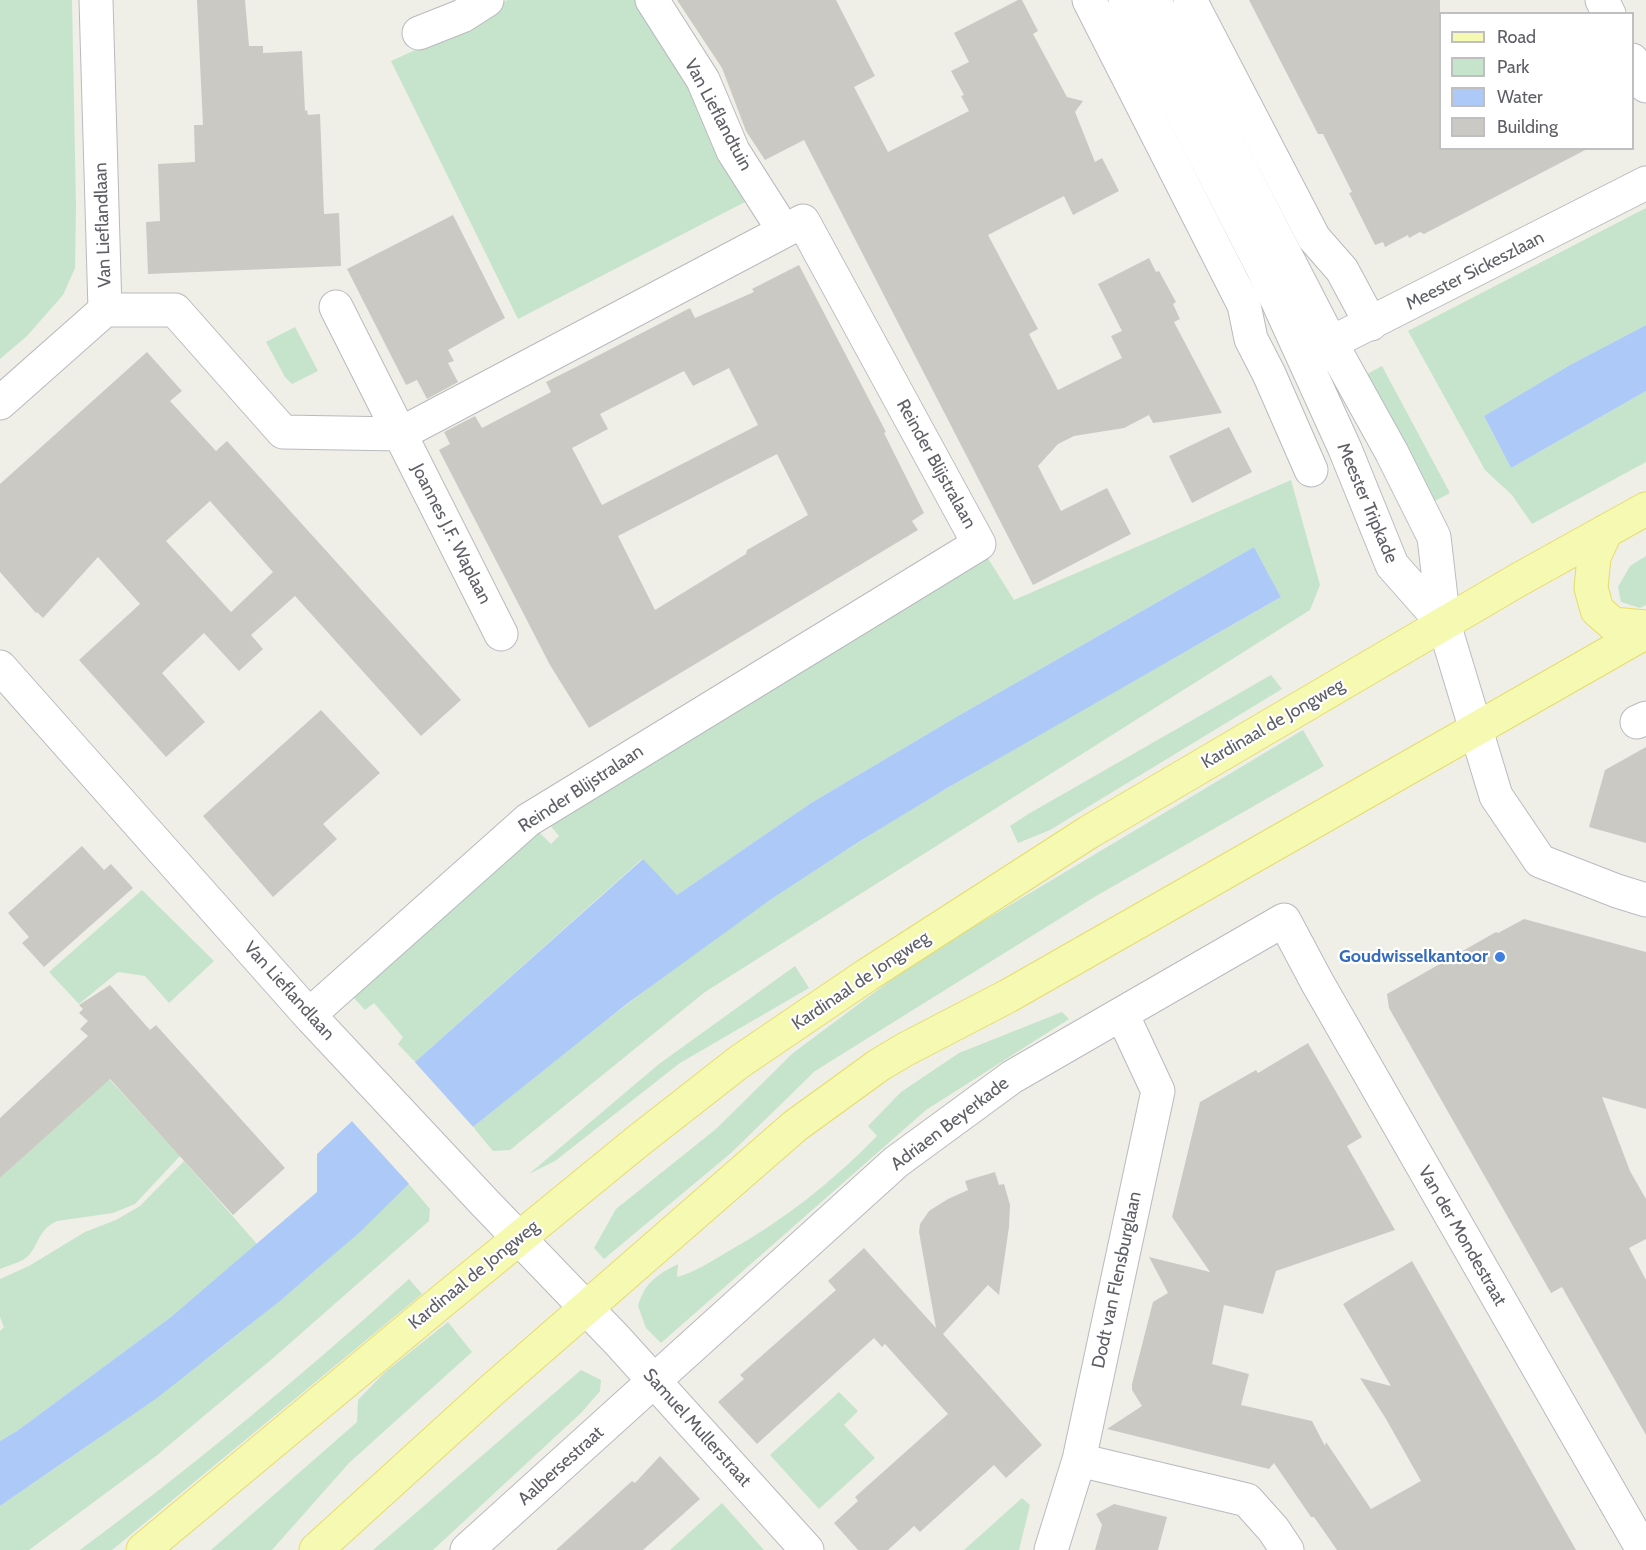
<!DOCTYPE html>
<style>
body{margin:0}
#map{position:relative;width:1646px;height:1550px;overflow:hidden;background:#efefe7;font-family:Cabin,sans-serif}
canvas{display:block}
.legend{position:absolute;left:1439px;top:12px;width:195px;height:138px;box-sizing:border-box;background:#fff;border:2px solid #bfbfc2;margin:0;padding:8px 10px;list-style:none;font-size:18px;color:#5e6066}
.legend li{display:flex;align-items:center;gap:12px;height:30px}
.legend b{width:30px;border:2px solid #bfbfc2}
</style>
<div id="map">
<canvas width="1646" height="1550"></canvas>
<ul class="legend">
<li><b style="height:8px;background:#f6f9b2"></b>Road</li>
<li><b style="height:16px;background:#c5e4cb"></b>Park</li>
<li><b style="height:16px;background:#adc9f8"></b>Water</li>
<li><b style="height:16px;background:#cbc9c4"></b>Building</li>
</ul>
</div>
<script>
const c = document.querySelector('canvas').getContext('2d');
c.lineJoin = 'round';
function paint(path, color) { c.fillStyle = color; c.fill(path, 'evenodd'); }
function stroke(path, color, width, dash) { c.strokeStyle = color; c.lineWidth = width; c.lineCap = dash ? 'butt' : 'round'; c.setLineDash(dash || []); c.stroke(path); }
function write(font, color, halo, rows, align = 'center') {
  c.font = font + ' Cabin,sans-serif'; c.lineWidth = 4.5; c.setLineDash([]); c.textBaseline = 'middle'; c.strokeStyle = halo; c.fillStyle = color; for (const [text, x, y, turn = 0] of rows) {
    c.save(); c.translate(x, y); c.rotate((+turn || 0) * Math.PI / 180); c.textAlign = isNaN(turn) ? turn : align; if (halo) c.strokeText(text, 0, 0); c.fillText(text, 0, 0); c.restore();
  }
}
const green = new Path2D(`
 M0,0H72L76,207L75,268L63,295L27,336L0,359Z
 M507,0H637L687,80L711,142L745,202L518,319L391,61L468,26Z
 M1646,208V325L1570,365L1484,416L1511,468L1646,391V462L1532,524L1512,495L1485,470L1408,331Z
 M295,327L318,371L292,384L285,377L266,342Z
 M1382,366L1450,493L1431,503L1362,377Z
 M1291,480L1320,585L1310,610L705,992L510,1150L493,1151L473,1127C570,1049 667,970 770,900C934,789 1110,696 1281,597L1254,547L958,716L811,803L677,895L642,859L415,1062L398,1044L403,1037L374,1003L365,1010L353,997L538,831L551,844L559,836L549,824L979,544L1014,600Z
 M1646,556V605L1640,608L1621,602L1618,587L1630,566Z
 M1271,675L1282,689L1050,830L1018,843L1010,826L1030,813Z
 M1303,730L1324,766L1096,896L815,1071L731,1153L604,1259L594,1248L616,1209L716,1129L793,1053L918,960Z
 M142,890L214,961L169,1003L145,976L118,972L79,1004L49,972Z
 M795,966L809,988L680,1063L555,1161L529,1174L659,1064Z
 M1062,1012L1069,1019L926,1110L661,1343L646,1328L638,1306C645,1282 657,1275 678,1264L677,1277C695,1272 710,1262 727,1252C783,1221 832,1182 877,1136L868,1126L901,1092L959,1053Z
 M109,1079L180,1156L135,1204L113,1213L57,1221C40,1229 40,1240 30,1254C24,1262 9,1265 0,1269V1178Z
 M184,1161L257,1244L171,1317L17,1431L0,1441V1331L4,1327L0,1317V1279L29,1266L85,1232L116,1220L140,1206Z
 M409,1184L430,1209L429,1221L272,1359L156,1456L29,1550H0V1506C145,1408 285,1307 409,1184Z
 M409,1279L422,1294L112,1550H80C195,1465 304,1374 409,1279Z
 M448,1322L472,1352L349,1463L272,1550H211L357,1422L358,1400L384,1373Z
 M581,1370L601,1380L600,1391L582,1412L433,1550H373Z
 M839,1392L858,1411L844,1425L875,1458L819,1509L770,1455Z
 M1022,1498L1030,1505L1019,1550H964Z
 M722,1503L764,1550H670Z`);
const water = new Path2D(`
 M1646,325V391L1511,468L1484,416L1570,365Z
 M1254,547L1281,597L949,787L857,843L770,900L628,1003L473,1127L409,1184L360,1232L280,1301L157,1398L0,1506V1441L17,1431L171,1317L317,1192V1154L415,1062L643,859L677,895L811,803L958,716Z`);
const pier = new Path2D(`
 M413,1060L475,1129L411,1186L350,1119Z`);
const building = new Path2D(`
 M197,0H245L249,46H263V53L302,51L305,111L307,110L308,115L320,114L324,214L339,213L341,266L148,274L146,222L160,221L158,164L195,162L194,125H203Z
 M677,0H836L875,76L854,87L888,152L969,111L961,96L964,95L951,71L969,62L954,33L1018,0H1022L1038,31L1033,34L1067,97L1083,101L1075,112L1095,162L1102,158L1119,191L1073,215L1064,196L988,235L1038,329L1029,334L1058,390L1122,358L1111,336L1122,331L1098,284L1149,258L1156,272L1159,271L1176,302L1173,304L1180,319L1174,322L1222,413L1153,423L1149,415L1124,428L1074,436L1058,444L1038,466L1061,511L1107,488L1131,534L1033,585L804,140L765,160L746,131L722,68Z
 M1249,0H1440V148H1589L1424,234L1420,232L1409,238L1408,235L1385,247L1383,242L1375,245L1349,193L1352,192L1323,134H1318Z
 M453,215L505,318L448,350L454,361L448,363L458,382L427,399L417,380L406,385L347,269Z
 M799,265L886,432L884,433L924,513L912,521L918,530L589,728L550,665L439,450L450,444L444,432L475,416L482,428L551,392L546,382L576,367L690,308L695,318L754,292L752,289ZM729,368L758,425L602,505L572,448L608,429L600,414L684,371L693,386ZM777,454L808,515L747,550L746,554L655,610L618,536Z
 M147,352L182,391L170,401L216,451L227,441L461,700L421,736L295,596L251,635L263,649L239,671L204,633L162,673L205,722L166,757L79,660L140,604L98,557L43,618L37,612L36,613L0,572V484ZM210,501L273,572L231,612L166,541Z
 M1229,427L1252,472L1192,503L1169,456Z
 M321,710L380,773L323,824L337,839L273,897L203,816Z
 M1646,747V843L1589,827L1605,770Z
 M82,846L104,870L111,864L133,888L44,967L22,943L29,937L8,913Z
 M1524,919L1646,952V1109L1602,1097L1630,1171L1646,1199V1239L1629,1248L1646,1280V1435L1562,1287L1551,1293L1389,1008L1387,994L1496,932L1498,933Z
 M110,985L150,1030L156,1025L285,1168L233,1215L110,1079L0,1178V1118L88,1036L80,1029L88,1021L79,1013L83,1009L79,1005Z
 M1308,1043L1362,1137L1347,1146L1395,1230L1276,1271L1263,1314L1224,1305L1212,1364L1249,1374L1241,1405L1312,1421L1325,1446L1326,1442L1371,1509L1421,1481L1386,1419L1360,1378L1391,1386L1343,1304L1412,1261L1576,1550H1337L1314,1517H1311L1274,1463L1269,1469L1107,1429L1142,1406L1132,1390V1384L1153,1302L1168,1293L1149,1257L1210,1272L1172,1217L1200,1102L1256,1070L1258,1073Z
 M995,1172L999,1185L1004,1184L1010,1205L1009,1227L999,1295L988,1285L943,1334L1042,1445L1006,1478L994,1465L920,1532L914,1526L888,1550H858L834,1523L858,1501L855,1497L948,1414L885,1344L882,1347L874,1338L757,1444L718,1402L744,1379L740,1375L836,1290L828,1281L864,1248L936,1328L919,1232L920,1224L929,1211L948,1199L968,1190L965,1181Z
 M660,1456L700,1499L643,1550H556L632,1481L635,1483Z
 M1114,1504L1167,1517L1158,1550H1095L1102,1525L1096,1514Z`);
const street = new Path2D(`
 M96,0L105,310
 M652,0L703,80L733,151L784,231
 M1089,0L1244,305L1251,339L1269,374L1311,470
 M1190,0L1314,238L1342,270L1371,324
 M1602,0L1609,14
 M419,33L462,16L487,0
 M1632,60L1646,86
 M336,307L501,634
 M105,310H175L283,432L400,434L803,221L979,544L528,820L309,1015
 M1305,356L1646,183
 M0,403L105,310
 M0,667L309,1015L484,1202L617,1340L807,1550
 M1637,722L1646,718
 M1079,1460L1247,1500L1273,1529L1287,1550
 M467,1550L896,1162L1012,1077L1284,920L1317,982L1643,1550
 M1051,1550L1079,1460L1158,1091L1122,1014`);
const secondary = new Path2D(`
 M1125,0L1262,267L1345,449L1392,565L1444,624
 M1154,0L1331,343L1392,453L1434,537L1444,624L1496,796L1540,861L1617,891L1646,900`);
const primary = new Path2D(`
 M1606,531L1594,557L1591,588L1597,610L1613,624L1646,627
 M143,1550L441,1302L638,1141L739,1062L867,975L1089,832L1518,580L1646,509
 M316,1550L492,1390L795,1126L879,1065L906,1049L1008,996L1646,632`);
const markers = [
 [1500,957,6,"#3f7fe0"]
];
const streetNames = [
 ["Van Lieflandtuin",718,115,62],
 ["Van Lieflandlaan",103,225,-92],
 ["Meester Sickeszlaan",1475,271,-27],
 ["Reinder Blijstralaan",936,464,61],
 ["Meester Tripkade",1367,503,67],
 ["Joannes J.F. Waplaan",451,534,63],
 ["Kardinaal de Jongweg",1273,724,-30],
 ["Reinder Blijstralaan",581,789,-33],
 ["Kardinaal de Jongweg",861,981,-34],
 ["Van Lieflandlaan",289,991,48],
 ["Adriaen Beyerkade",950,1124,-37],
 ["Van der Mondestraat",1462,1236,60],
 ["Kardinaal de Jongweg",474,1275,-39],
 ["Dodt van Flensburglaan",1117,1280,-78],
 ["Samuel Mullerstraat",697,1428,48],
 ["Aalbersestraat",561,1466,-42]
];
const shopNames = [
 ["Goudwisselkantoor",1488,957]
];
paint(green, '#c5e4cb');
paint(water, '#adc9f8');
paint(pier, '#efefe7');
paint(building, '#cbc9c4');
stroke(street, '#b9babf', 35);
stroke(secondary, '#babbc1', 35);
stroke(primary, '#e7dc68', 35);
stroke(street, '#fff', 33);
stroke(secondary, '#fff', 33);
stroke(primary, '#f6f9b2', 33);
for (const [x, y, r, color] of markers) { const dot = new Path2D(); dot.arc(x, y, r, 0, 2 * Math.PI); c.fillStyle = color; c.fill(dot); stroke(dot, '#fff', 2); }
write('18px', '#5e6066', '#fff', streetNames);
write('bold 18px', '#366cbe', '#fff', shopNames, 'right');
</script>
